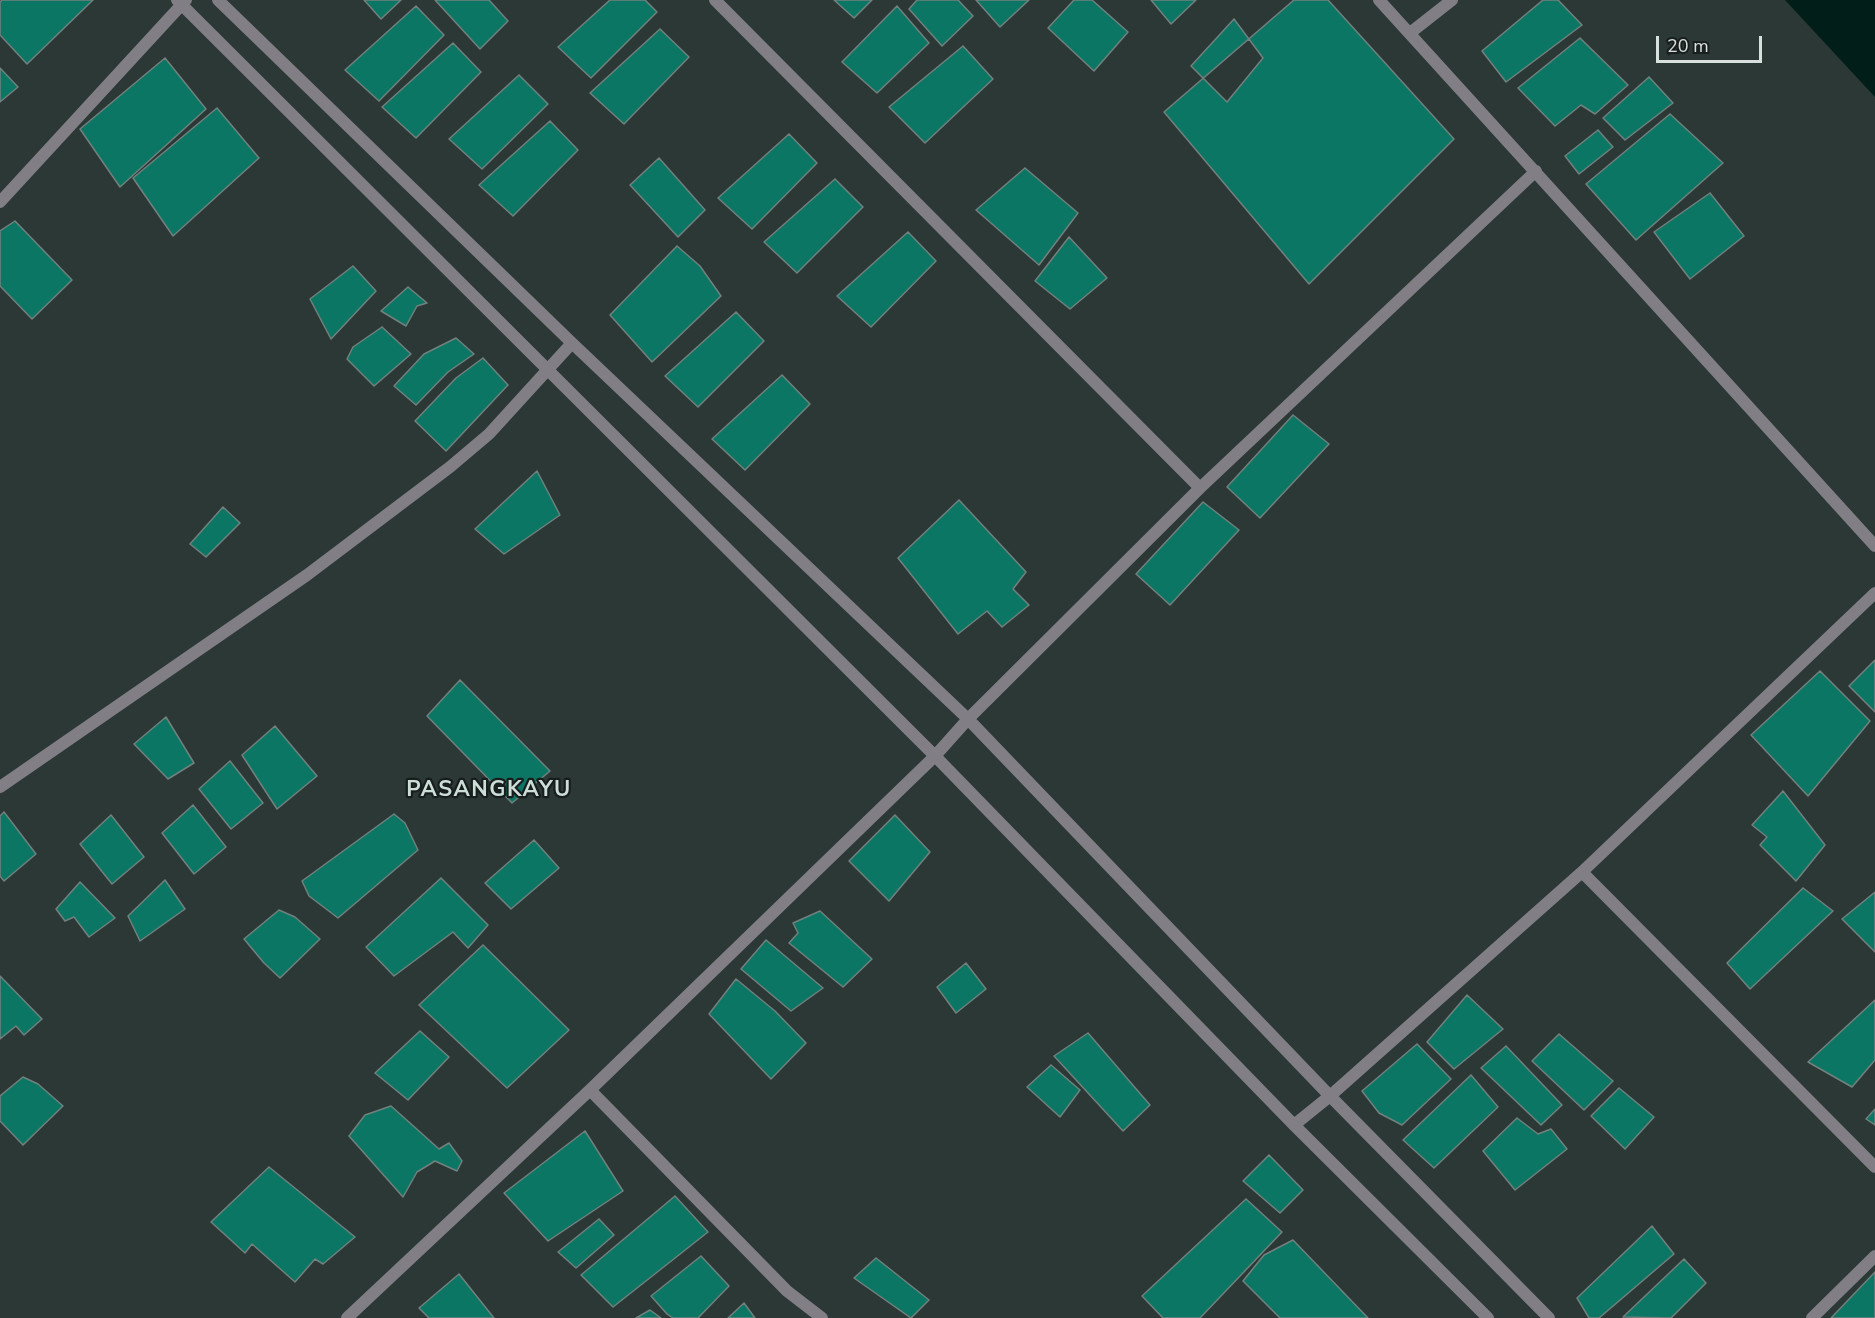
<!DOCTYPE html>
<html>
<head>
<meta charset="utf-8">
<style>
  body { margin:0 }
  #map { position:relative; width:1875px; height:1318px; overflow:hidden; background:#2b3835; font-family:"Nunito Sans",sans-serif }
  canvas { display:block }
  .scale { position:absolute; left:1656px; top:36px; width:106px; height:27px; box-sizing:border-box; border:3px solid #d7e0dd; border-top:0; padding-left:8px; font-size:18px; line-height:21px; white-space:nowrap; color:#d7e0dd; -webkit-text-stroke:4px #181e1d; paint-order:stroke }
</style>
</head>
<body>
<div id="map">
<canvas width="1875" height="1318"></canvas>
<div class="scale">20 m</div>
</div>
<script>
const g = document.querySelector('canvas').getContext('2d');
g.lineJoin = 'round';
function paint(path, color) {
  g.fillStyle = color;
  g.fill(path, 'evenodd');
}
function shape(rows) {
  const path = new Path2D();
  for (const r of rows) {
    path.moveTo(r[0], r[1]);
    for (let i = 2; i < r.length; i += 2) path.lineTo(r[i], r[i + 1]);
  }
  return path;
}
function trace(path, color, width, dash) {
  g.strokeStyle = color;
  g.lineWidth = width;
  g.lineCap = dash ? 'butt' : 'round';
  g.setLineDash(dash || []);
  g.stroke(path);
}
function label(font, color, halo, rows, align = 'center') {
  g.font = font + ' "Nunito Sans",sans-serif';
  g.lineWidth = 4.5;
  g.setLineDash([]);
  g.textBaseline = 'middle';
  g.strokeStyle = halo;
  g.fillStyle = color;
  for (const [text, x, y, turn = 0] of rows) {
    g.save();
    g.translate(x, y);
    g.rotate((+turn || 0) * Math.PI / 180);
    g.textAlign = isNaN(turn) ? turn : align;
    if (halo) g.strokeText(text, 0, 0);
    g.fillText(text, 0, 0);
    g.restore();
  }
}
paint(shape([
  [1785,0,1875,0,1875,97]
]), '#021e19');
const building = shape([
  [2,0,93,0,27,64,0,35,0,2,2,0],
  [364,0,401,0,381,19,364,0],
  [435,0,489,0,508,21,480,49,435,0],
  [610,0,645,0,657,12,591,78,558,47,610,0],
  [834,0,872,0,854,18,834,0],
  [917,0,958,0,973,16,942,46,909,9,917,0],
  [976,0,1029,0,1000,27,976,0],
  [1074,0,1092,0,1128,32,1094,71,1048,28,1074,0],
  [1151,0,1196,0,1171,24,1151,0],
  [1294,0,1328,0,1454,139,1309,284,1164,112,1294,0],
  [1543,0,1558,0,1582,25,1506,82,1482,51,1543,0],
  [416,6,444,35,379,101,345,70,416,6],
  [897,6,929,43,877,93,842,62,897,6],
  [1234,19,1263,58,1227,102,1191,66,1234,19],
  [660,29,689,57,624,124,590,93,660,29],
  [1580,38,1628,85,1595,114,1581,105,1555,126,1518,88,1580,38],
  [453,43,481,72,416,138,382,107,453,43],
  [963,46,993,79,925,143,889,107,963,46],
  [165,58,206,109,120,187,80,129,165,58],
  [0,68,18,87,0,102,0,68],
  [519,75,548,104,482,169,449,139,519,75],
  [1649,77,1673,103,1625,140,1603,118,1649,77],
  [217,108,259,158,173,236,133,178,217,108],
  [1670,114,1723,163,1636,240,1586,184,1670,114],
  [550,121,578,150,513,216,479,185,550,121],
  [1598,130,1613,147,1579,174,1565,156,1598,130],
  [789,134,817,163,752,229,718,198,789,134],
  [659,158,705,210,678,237,630,185,659,158],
  [1025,168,1078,213,1039,265,976,210,1025,168],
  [835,179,863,207,797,273,764,242,835,179],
  [1710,193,1744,236,1690,279,1654,232,1710,193],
  [15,221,72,280,32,319,0,286,0,231,15,221],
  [908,232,936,261,871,327,837,296,908,232],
  [1069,237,1107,278,1070,309,1035,281,1069,237],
  [677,246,700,266,721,296,652,362,610,315,677,246],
  [353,266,376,291,331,339,310,299,353,266],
  [408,287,427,303,417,306,406,326,381,311,408,287],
  [736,312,764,341,698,407,665,376,736,312],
  [382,327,411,354,374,386,347,359,353,347,382,327],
  [456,338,474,354,448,372,416,405,394,386,424,354,456,338],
  [483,358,508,385,446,451,415,421,456,378,483,358],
  [782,375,810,404,745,470,712,439,782,375],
  [1293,415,1329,444,1260,518,1227,487,1293,415],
  [537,471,560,515,504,554,475,529,537,471],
  [959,500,1026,572,1013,589,1029,605,1002,627,987,611,958,634,898,558,959,500],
  [1203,502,1239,530,1170,605,1136,574,1203,502],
  [223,507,240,523,206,557,190,544,223,507],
  [1875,660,1875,712,1849,686,1875,660],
  [1820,671,1870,721,1808,796,1751,735,1820,671],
  [460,680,550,771,512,803,427,716,460,680],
  [166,717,194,763,168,779,134,744,166,717],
  [275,726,317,776,277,809,242,755,275,726],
  [230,761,263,803,231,829,199,789,230,761],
  [1783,791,1825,845,1796,881,1760,845,1767,837,1752,825,1783,791],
  [193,805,226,847,194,874,162,833,193,805],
  [4,812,36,854,4,881,0,876,0,816,4,812],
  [394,814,405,823,418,850,338,918,309,896,302,881,394,814],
  [111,815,144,857,112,884,80,844,111,815],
  [895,815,930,852,889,901,849,861,895,815],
  [534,840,559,868,511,909,485,883,534,840],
  [441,878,488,925,468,948,453,932,394,976,366,947,441,878],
  [165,880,185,909,140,941,128,916,165,880],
  [80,882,115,918,89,937,74,917,65,921,56,909,80,882],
  [1803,888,1833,911,1750,989,1727,963,1803,888],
  [1875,892,1875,952,1842,919,1875,892],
  [279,910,295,917,320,939,280,978,264,963,244,939,279,910],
  [820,911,872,959,843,987,789,943,798,933,793,923,820,911],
  [766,940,823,988,791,1011,741,969,766,940],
  [483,945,569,1030,507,1088,419,1005,483,945],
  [966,963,986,989,956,1013,937,987,966,963],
  [0,976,42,1019,24,1035,16,1026,0,1039,0,976],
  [736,979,775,1011,806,1043,771,1079,709,1014,736,979],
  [1467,995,1503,1029,1454,1069,1427,1042,1467,995],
  [1875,1000,1875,1060,1852,1087,1808,1062,1875,1000],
  [420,1031,449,1057,408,1100,375,1073,420,1031],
  [1088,1033,1150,1105,1123,1131,1054,1056,1088,1033],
  [1559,1034,1613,1081,1584,1110,1532,1061,1559,1034],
  [1417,1044,1451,1079,1402,1125,1379,1113,1362,1091,1417,1044],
  [1506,1046,1562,1105,1541,1125,1481,1068,1506,1046],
  [1051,1065,1080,1090,1060,1117,1027,1087,1051,1065],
  [1471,1075,1498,1107,1434,1168,1403,1140,1471,1075],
  [23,1077,38,1084,63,1106,23,1145,0,1121,0,1096,23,1077],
  [1619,1088,1654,1117,1625,1149,1591,1116,1619,1088],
  [391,1106,439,1149,449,1143,462,1161,457,1171,435,1161,417,1172,403,1197,349,1136,365,1115,391,1106],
  [1875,1109,1875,1125,1866,1119,1875,1109],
  [1517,1118,1538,1134,1551,1129,1567,1149,1515,1190,1483,1151,1517,1118],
  [585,1131,623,1191,548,1241,504,1193,585,1131],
  [1269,1155,1303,1190,1280,1213,1243,1181,1269,1155],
  [269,1167,355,1237,323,1264,315,1259,295,1282,252,1244,245,1253,211,1222,269,1167],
  [675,1196,708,1232,613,1307,581,1275,675,1196],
  [1246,1199,1282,1232,1200,1318,1163,1318,1142,1296,1246,1199],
  [599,1219,614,1235,576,1268,558,1252,599,1219],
  [1652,1226,1674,1254,1599,1318,1589,1318,1577,1298,1652,1226],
  [1293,1240,1368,1318,1280,1318,1243,1281,1264,1255,1293,1240],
  [701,1256,729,1286,698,1318,673,1318,667,1314,651,1296,701,1256],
  [876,1258,929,1300,911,1318,854,1278,876,1258],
  [1684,1259,1706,1283,1671,1318,1623,1317,1684,1259],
  [1875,1272,1875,1318,1831,1318,1875,1272],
  [459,1274,494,1318,429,1318,419,1308,459,1274],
  [744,1303,755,1318,728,1318,744,1303],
  [650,1310,661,1318,636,1318,650,1310]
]);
paint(building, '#0c7665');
trace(building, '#71817d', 1.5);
trace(shape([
  [177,0,935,756,1294,1125,1488,1318],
  [218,0,572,343,968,719,1330,1096,1549,1318],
  [715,0,1200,488],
  [1379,0,1875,546],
  [1410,33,1452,0],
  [0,202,186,0],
  [0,787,307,575,450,467,489,434,572,343],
  [1582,872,1875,1167],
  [590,1090,787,1291,822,1318],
  [1294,1125,1330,1096,1582,872,1875,593],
  [347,1318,590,1090,935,756,968,719,1200,488,1536,171],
  [1812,1318,1875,1256]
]), '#817f85', 12);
g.letterSpacing = '1.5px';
label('bold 22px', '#cdded9', '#181e1d', [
  ["PASANGKAYU",489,791]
]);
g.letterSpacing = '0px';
</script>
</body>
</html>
